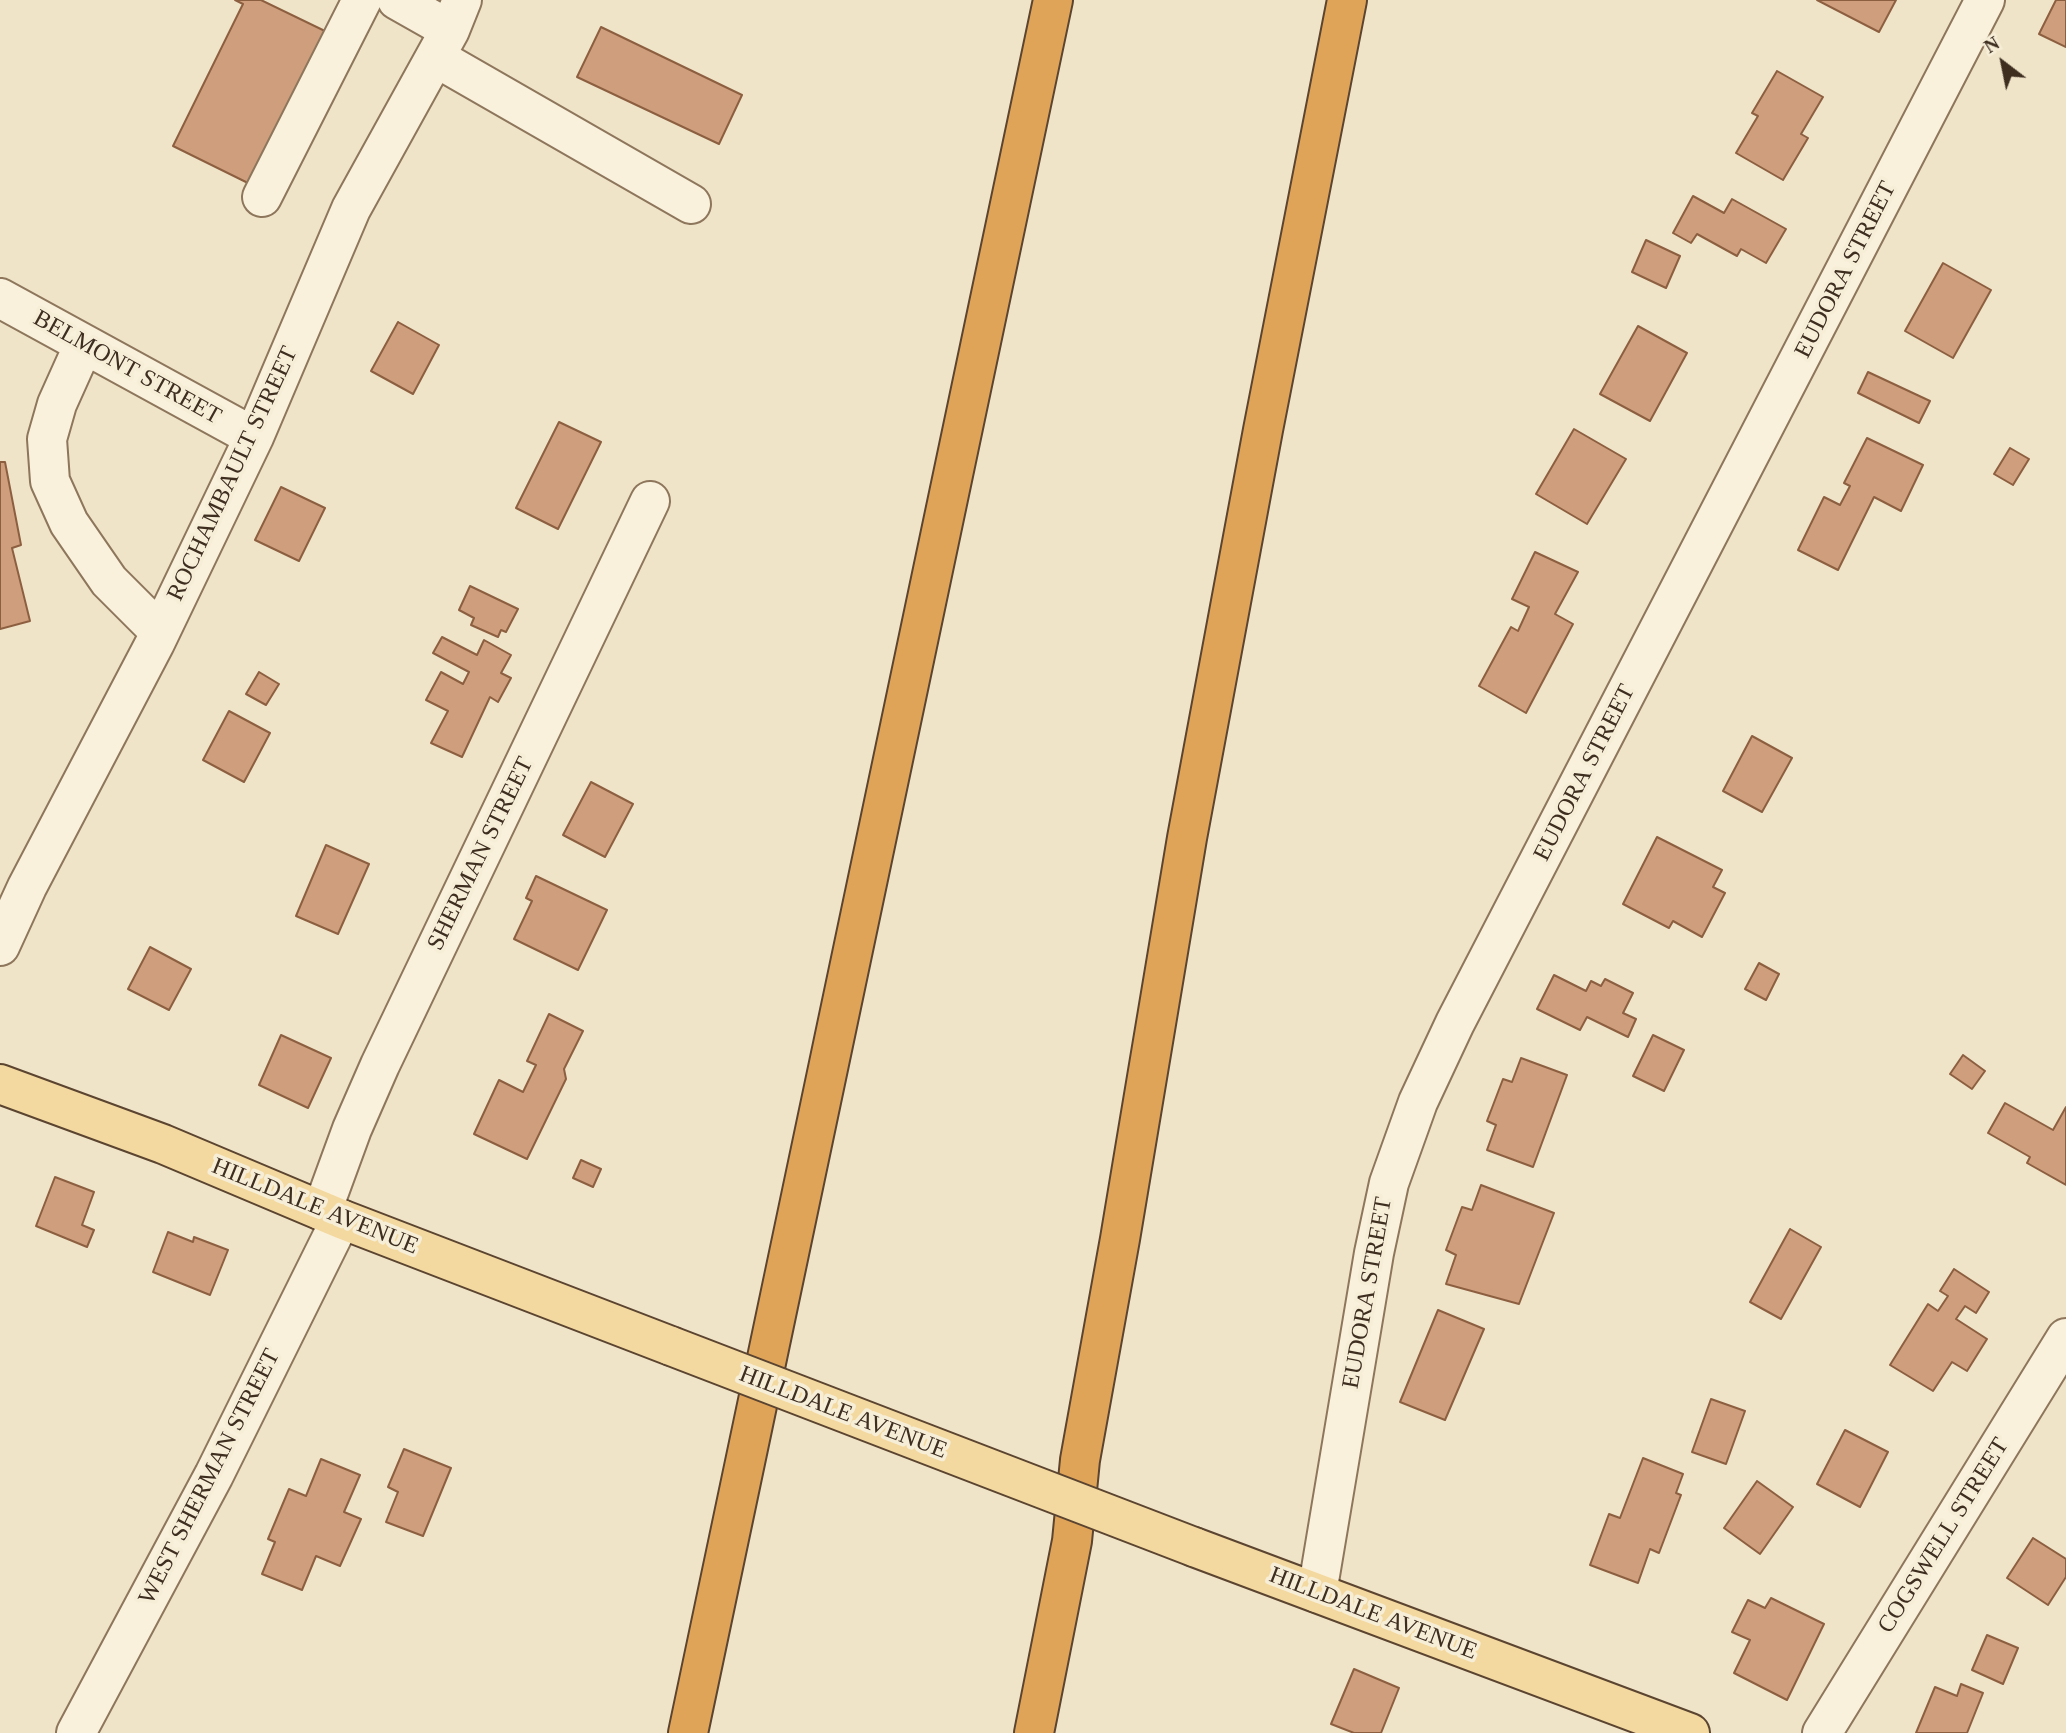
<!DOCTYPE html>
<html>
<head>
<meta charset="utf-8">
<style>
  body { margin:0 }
  #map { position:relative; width:2066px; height:1733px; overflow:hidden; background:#f0e4c8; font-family:"Times New Roman",serif }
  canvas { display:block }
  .north { position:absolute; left:1968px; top:28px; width:70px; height:70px; -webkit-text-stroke:5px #f7eed8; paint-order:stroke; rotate:328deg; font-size:19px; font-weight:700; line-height:28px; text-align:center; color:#3d2e20 }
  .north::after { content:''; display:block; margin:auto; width:24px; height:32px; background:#3d2e20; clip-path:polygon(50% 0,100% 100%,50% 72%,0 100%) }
</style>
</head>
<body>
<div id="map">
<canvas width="2066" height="1733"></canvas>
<div class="north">N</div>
</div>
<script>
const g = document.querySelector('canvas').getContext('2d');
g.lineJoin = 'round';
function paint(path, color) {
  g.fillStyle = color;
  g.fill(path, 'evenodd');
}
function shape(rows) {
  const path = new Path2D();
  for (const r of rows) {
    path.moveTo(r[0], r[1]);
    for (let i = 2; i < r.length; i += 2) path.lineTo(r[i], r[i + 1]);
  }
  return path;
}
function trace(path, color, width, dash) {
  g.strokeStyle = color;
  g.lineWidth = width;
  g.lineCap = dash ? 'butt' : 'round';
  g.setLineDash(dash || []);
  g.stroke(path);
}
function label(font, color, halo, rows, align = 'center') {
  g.font = font + ' "Times New Roman",serif';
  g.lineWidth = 7;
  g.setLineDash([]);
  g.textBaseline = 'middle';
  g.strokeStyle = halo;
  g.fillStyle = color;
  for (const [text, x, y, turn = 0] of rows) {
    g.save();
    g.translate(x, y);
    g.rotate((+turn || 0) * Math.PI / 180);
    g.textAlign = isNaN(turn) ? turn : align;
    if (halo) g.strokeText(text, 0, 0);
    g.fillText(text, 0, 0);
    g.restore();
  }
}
const building = shape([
  [235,0,261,0,329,33,254,186,173,146,243,4,235,0],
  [1817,0,1896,0,1879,32,1817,0],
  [2056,0,2066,0,2066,47,2039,34,2056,0],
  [601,27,742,95,719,144,577,77,601,27],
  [1777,71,1823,97,1801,134,1808,138,1783,180,1736,153,1758,116,1752,113,1777,71],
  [1693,196,1724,213,1732,199,1786,229,1766,263,1741,249,1737,256,1697,234,1691,243,1673,233,1693,196],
  [1646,240,1680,256,1666,288,1632,272,1646,240],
  [1943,263,1991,290,1953,358,1905,331,1943,263],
  [398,322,439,345,413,394,371,371,398,322],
  [1638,326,1687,353,1650,421,1600,394,1638,326],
  [1868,372,1930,401,1919,423,1858,393,1868,372],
  [559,422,601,442,558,529,516,508,559,422],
  [1574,429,1626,459,1587,524,1536,494,1574,429],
  [1867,438,1923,465,1901,511,1874,497,1838,570,1798,550,1824,497,1840,505,1850,486,1844,483,1867,438],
  [2010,448,2029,459,2013,485,1994,474,2010,448],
  [0,462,5,462,21,545,12,548,30,621,0,629,0,462],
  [281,487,325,508,299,561,255,540,281,487],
  [1535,552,1578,572,1555,614,1573,624,1526,713,1479,686,1511,627,1518,631,1529,607,1512,599,1535,552],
  [470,586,518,609,506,632,501,630,498,637,471,625,474,618,459,610,470,586],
  [442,637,477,655,484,640,511,655,501,673,511,678,498,702,490,697,462,757,431,743,448,711,426,700,441,672,463,684,469,672,433,653,442,637],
  [259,672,279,684,266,705,246,694,259,672],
  [229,711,270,733,244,782,203,760,229,711],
  [1752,736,1792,758,1762,812,1723,791,1752,736],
  [591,782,633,804,605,857,563,835,591,782],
  [1657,837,1722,870,1713,887,1725,893,1702,937,1673,921,1669,928,1623,904,1657,837],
  [326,845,369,864,338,934,296,916,326,845],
  [536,876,607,910,578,970,514,939,532,901,526,898,536,876],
  [150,947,191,969,169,1010,128,989,150,947],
  [1759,963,1779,974,1766,1000,1745,989,1759,963],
  [1554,975,1586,991,1591,981,1601,986,1605,979,1633,993,1623,1013,1636,1019,1628,1037,1587,1017,1580,1030,1537,1009,1554,975],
  [549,1014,583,1031,564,1069,566,1079,527,1159,474,1134,499,1080,523,1092,536,1065,527,1061,549,1014],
  [281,1035,331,1058,308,1108,259,1085,281,1035],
  [1653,1035,1684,1050,1664,1091,1633,1076,1653,1035],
  [1963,1055,1985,1071,1972,1089,1950,1074,1963,1055],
  [1521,1058,1567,1075,1533,1167,1487,1150,1496,1125,1487,1121,1503,1079,1512,1082,1521,1058],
  [2005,1103,2053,1130,2066,1107,2066,1185,2027,1163,2030,1157,1988,1133,2005,1103],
  [581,1160,601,1169,593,1187,573,1178,581,1160],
  [55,1177,94,1192,82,1225,94,1230,87,1247,36,1226,55,1177],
  [1481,1185,1554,1213,1519,1304,1446,1284,1456,1255,1446,1250,1462,1207,1472,1210,1481,1185],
  [1790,1229,1821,1247,1781,1319,1750,1302,1790,1229],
  [168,1232,193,1242,194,1237,228,1250,210,1295,153,1272,168,1232],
  [1954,1269,1989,1292,1976,1313,1965,1306,1956,1319,1987,1339,1967,1371,1952,1362,1933,1391,1890,1365,1928,1304,1938,1311,1948,1296,1940,1291,1954,1269],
  [1438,1310,1484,1329,1445,1420,1400,1402,1438,1310],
  [1711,1399,1745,1411,1726,1464,1692,1452,1711,1399],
  [1845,1430,1888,1452,1860,1507,1817,1484,1845,1430],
  [404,1449,451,1468,423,1536,386,1522,398,1492,388,1487,404,1449],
  [1643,1458,1683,1474,1676,1493,1681,1495,1659,1553,1650,1549,1638,1583,1590,1565,1609,1514,1620,1518,1643,1458],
  [321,1459,360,1475,344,1512,361,1519,340,1566,316,1556,302,1590,262,1574,275,1542,268,1539,289,1489,306,1496,321,1459],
  [1757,1481,1793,1507,1760,1554,1724,1528,1757,1481],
  [2033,1538,2066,1559,2066,1577,2048,1605,2007,1578,2033,1538],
  [1771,1598,1824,1624,1787,1700,1734,1673,1750,1640,1732,1632,1748,1600,1765,1608,1771,1598],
  [1987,1635,2018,1648,2003,1684,1972,1670,1987,1635],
  [1354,1669,1399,1688,1381,1733,1354,1733,1331,1724,1354,1669],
  [1961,1684,1983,1693,1967,1733,1916,1733,1935,1687,1957,1696,1961,1684]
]);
paint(building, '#cf9f7d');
trace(building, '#8d5f41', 2);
const minor = shape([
  [397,0,450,30],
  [435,57,691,204],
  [262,197,362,0],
  [0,298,254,437],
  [84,344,57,404,47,439,50,481,69,523,109,581,160,632],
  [0,946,27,887,155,643,254,437,351,209,450,30,462,0],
  [322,1211,352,1129,380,1065,650,501],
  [1317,1593,1374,1253,1389,1183,1418,1102,1455,1023,1985,0],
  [76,1733,214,1475,341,1219],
  [1822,1733,2066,1338]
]);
const major = shape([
  [0,1084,163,1144,341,1219,671,1346],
  [1194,1547,1690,1733]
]);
const highway = shape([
  [688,1733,1053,0],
  [1034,1733,1072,1541,1080,1460,1120,1239,1187,838,1263,430,1347,0]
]);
trace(minor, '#8d765c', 42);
trace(major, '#5b4430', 42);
trace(highway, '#5b4430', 42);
trace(minor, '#faf1dc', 38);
trace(major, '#f3d9a0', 38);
trace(highway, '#e0a458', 38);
const majorBridge = shape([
  [671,1346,1194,1547]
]);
trace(majorBridge, '#5b4430', 42, []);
trace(majorBridge, '#f3d9a0', 38);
label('24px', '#3d2e20', '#f7eed8', [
  ["EUDORA STREET",1846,270,-63],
  ["BELMONT STREET",127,368,29],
  ["ROCHAMBAULT STREET",233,474,-65],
  ["EUDORA STREET",1585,773,-63],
  ["SHERMAN STREET",481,854,-64],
  ["HILLDALE AVENUE",315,1207,22],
  ["EUDORA STREET",1368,1293,-80],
  ["HILLDALE AVENUE",843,1413,21],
  ["WEST SHERMAN STREET",210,1477,-63],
  ["COGSWELL STREET",1944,1536,-58],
  ["HILLDALE AVENUE",1373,1614,21]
]);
</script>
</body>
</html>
